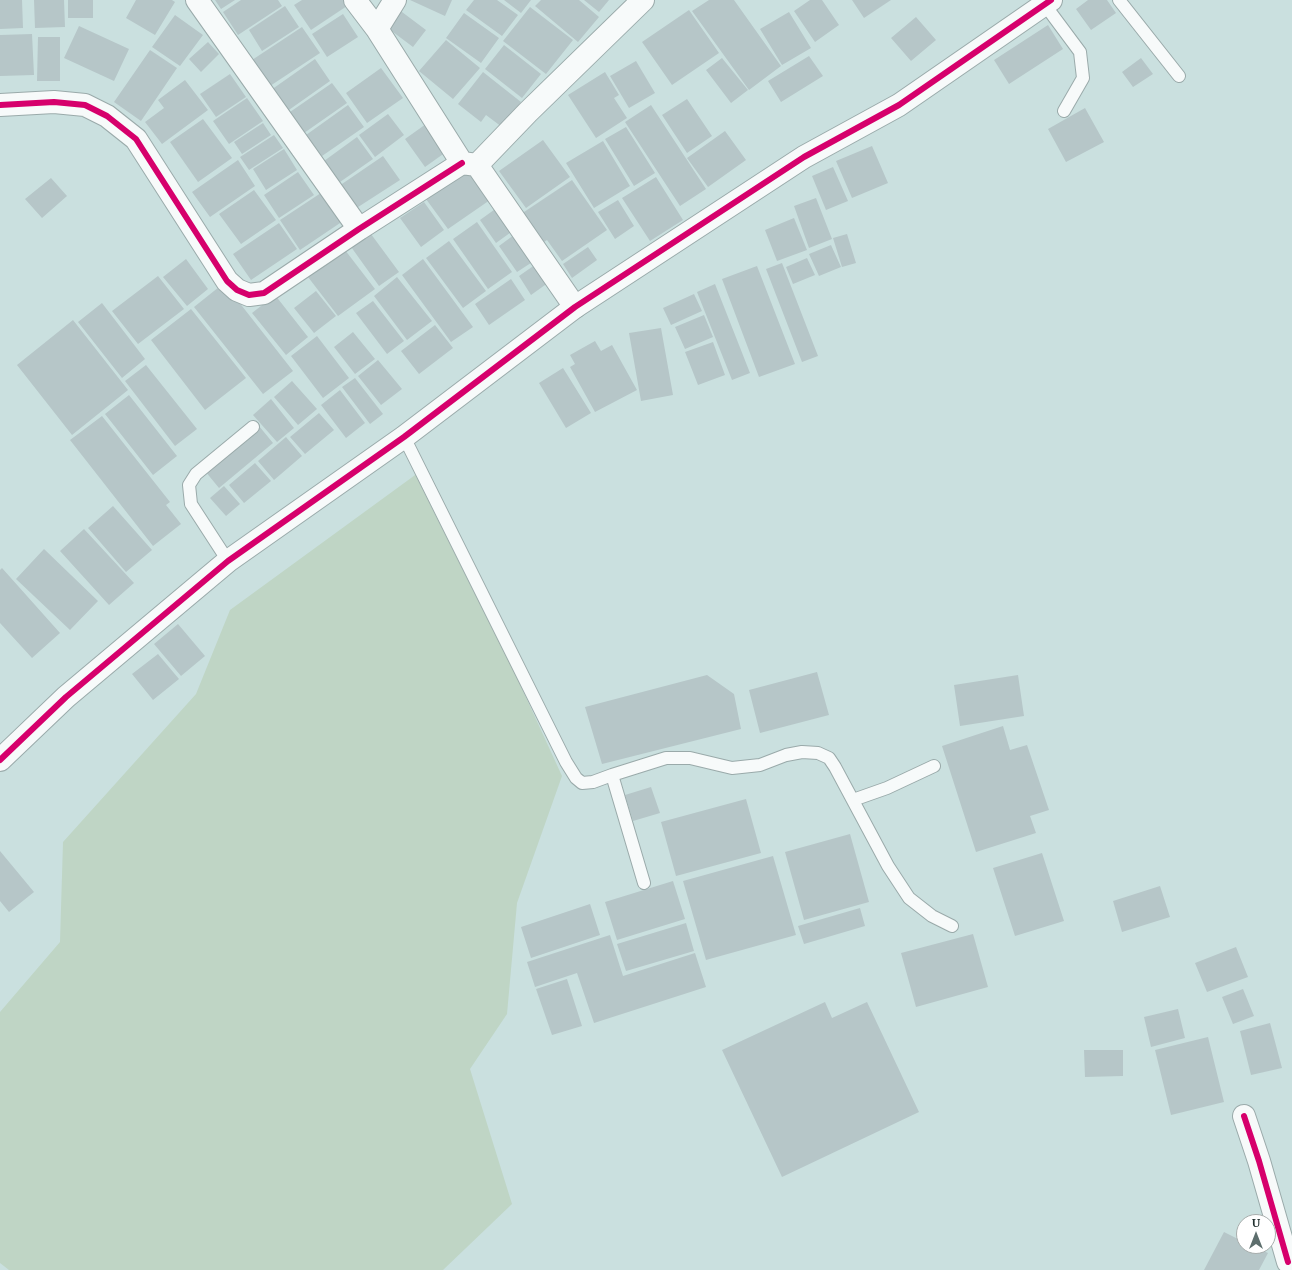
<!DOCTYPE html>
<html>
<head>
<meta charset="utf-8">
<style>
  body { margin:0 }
  #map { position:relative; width:1292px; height:1270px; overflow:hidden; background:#cae0df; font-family:Merriweather,serif }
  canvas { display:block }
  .north { position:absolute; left:1236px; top:1214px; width:40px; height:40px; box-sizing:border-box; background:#fff; border:1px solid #a7adac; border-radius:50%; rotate:0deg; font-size:11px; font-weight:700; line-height:16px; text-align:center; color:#223130 }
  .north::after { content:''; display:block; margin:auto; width:14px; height:18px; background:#5d6e6d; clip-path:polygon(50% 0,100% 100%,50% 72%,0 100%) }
</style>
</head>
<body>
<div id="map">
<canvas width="1292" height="1270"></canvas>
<div class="north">U</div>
</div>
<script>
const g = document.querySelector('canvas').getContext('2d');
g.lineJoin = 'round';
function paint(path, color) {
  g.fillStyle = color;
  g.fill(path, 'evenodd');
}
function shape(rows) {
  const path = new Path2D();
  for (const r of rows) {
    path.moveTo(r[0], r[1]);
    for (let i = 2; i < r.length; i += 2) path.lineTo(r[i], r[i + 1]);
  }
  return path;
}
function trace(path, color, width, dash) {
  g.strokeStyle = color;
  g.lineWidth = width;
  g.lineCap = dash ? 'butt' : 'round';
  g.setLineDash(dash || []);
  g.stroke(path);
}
paint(shape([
  [422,470,562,776,517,903,507,1014,470,1069,512,1204,443,1270,9,1270,0,1263,0,1012,60,942,63,842,196,694,230,610]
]), '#bfd5c5');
paint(shape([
  [0,0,22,0,23,28,0,29],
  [34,0,64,0,65,27,35,28],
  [68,0,93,0,93,18,68,18],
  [136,0,172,0,175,2,155,35,126,18],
  [215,0,235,0,221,9],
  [241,0,278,0,282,6,238,35,223,12],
  [302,0,347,0,350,4,311,30,294,5],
  [410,0,452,0,445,16],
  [474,0,497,0,518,15,502,36,466,10],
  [504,0,531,0,521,13],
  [541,0,579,0,599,17,578,42,535,6],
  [584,0,609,0,599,12],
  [709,0,734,0,781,66,749,90,692,11],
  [810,0,822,0,839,25,815,42,794,11],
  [852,0,891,0,864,18],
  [1088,0,1107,0,1116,13,1091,30,1076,9],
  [285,6,299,27,262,51,249,30],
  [530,7,573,40,546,74,503,41],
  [398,9,426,30,413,47,385,26],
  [689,10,719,53,672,85,642,42],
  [789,12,811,48,782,65,760,29],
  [464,13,499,38,481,63,446,38],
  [343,14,358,37,327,57,312,34],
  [175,15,203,35,180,66,152,47],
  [916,17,936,40,911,61,891,38],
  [1048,25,1063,49,1009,84,994,60],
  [79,26,129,49,114,81,64,58],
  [302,27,320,53,270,86,252,60],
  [32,34,34,75,0,76,0,35],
  [38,37,60,37,60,81,37,81],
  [446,40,480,68,453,99,419,71],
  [208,42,219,54,201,72,189,59],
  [504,45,541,74,522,98,485,69],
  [150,50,177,68,141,121,114,102],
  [809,56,823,76,781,102,768,81],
  [722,58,748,90,731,103,706,70],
  [1141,58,1153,74,1133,87,1122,72],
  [315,59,330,81,286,112,271,90],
  [636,61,655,93,629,108,610,76],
  [381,68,403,98,367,123,346,93],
  [483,72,521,102,502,127,486,115,481,122,458,104],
  [605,72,619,95,614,98,627,118,596,138,568,95],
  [230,74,246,97,216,117,200,94],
  [185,80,208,110,162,144,145,122,164,108,158,100],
  [332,83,347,103,304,133,290,112],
  [247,98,263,121,229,144,213,121],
  [687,99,712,136,687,153,662,115],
  [348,105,364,127,322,156,306,135],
  [651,105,706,189,680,206,625,122],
  [1085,108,1104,142,1066,162,1048,129],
  [388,114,404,135,375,157,359,135],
  [203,119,232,158,198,182,170,142],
  [263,123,271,135,242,154,234,142],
  [426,124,446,152,425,167,405,139],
  [626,127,655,173,634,186,605,139],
  [725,131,746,160,708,187,687,158],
  [274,135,283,148,249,170,240,157],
  [357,137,373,159,340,182,324,161],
  [543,140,570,177,526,208,499,171],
  [603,141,630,186,594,208,566,163],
  [872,146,888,183,852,198,836,161],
  [284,149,297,170,266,190,253,169],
  [383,156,400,180,355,209,339,186],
  [238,160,255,186,210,217,192,192],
  [833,167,848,201,826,210,812,176],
  [469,170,490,200,448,229,426,199],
  [298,172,314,195,279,218,264,195],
  [656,177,683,220,650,241,622,198],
  [51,178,67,196,42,218,25,199],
  [572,180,607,230,562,261,547,240,541,244,521,214],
  [327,189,346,219,300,250,280,220],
  [254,190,276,220,241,244,219,214],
  [816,198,832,239,809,248,794,206],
  [618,200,634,226,615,239,598,212],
  [424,202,444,230,421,247,400,218],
  [498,207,514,230,496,243,480,220],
  [794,218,807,250,777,261,765,230],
  [477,222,512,272,488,289,453,239],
  [279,223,297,249,251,280,233,254],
  [368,230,399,272,379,286,349,244],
  [518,232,537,259,517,272,499,246],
  [847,234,856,263,842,267,833,238],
  [449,241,486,291,463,308,426,258],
  [831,245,841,267,819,276,809,254],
  [588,247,597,260,572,278,563,264],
  [345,250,375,289,338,316,308,277],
  [807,258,815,275,793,284,786,267],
  [186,259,208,289,187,306,163,277],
  [423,259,473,327,451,342,402,275],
  [539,262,552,280,531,295,519,276],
  [782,263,818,356,802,362,766,269],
  [757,266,795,364,759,377,722,279],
  [158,276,184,309,138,344,112,311],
  [397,277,432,321,407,340,374,296],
  [511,279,525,300,489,325,475,304],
  [224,283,293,371,263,394,194,307],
  [715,284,750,373,732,380,697,292],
  [316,291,336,316,314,333,294,308],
  [694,294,702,311,671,325,663,308],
  [275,295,308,337,286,355,252,313],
  [373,301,404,341,387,354,356,313],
  [102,303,145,359,122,378,78,322],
  [191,309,246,378,205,410,151,340],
  [704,315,713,337,685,349,675,327],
  [73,320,128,390,72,435,17,365],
  [435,325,453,348,419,374,401,351],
  [661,328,673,395,641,401,629,333],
  [353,332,375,359,355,374,334,347],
  [317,336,349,378,323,398,291,356],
  [595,341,601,351,612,345,637,390,595,412,570,367,575,364,570,355],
  [713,342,725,375,698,385,685,352],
  [378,360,402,389,381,405,358,376],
  [146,365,197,429,175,446,125,381],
  [563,368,591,413,566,428,539,383],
  [355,378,383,414,370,424,342,387],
  [292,381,317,409,298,425,274,397],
  [340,390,365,423,346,438,321,405],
  [129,395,177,456,153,475,105,414],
  [271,399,294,428,277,442,253,415],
  [319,413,334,430,305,454,290,437],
  [102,416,170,502,166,505,181,524,153,546,70,440],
  [259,426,273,443,219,488,205,471],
  [286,437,302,456,274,480,258,461],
  [255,463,271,481,244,503,229,485],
  [224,486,240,504,226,516,210,498],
  [113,506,152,550,126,572,88,528],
  [84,529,134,583,109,605,60,551],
  [44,549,98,601,70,630,16,579],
  [2,568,60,633,32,658,0,623,0,570],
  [178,624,205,656,181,676,154,644],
  [158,654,179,679,153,700,132,674],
  [817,672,829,715,760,733,749,690],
  [707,675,734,694,741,729,602,764,585,707],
  [1018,675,1024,716,960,726,954,685],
  [1003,726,1010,750,1027,745,1049,810,1030,816,1036,833,976,852,942,746],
  [651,787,660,813,633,821,625,795],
  [746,799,761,853,676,876,661,822],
  [850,834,869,902,804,920,785,852],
  [0,851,34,892,9,912,0,901],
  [1042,853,1064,921,1015,936,993,868],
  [773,856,796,935,706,960,683,881],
  [673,881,685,919,617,940,605,902],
  [1160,886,1170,917,1122,932,1113,901],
  [590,904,600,935,531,958,521,927],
  [860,908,865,926,804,944,798,926],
  [686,923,694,951,626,971,617,944],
  [973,934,988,987,916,1007,901,953],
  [610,935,623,976,695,953,706,987,594,1023,577,973,535,987,527,962],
  [1236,947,1248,977,1207,992,1195,963],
  [567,979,582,1026,552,1035,536,989],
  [1243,989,1254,1016,1233,1024,1222,997],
  [825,1002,832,1018,867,1002,919,1112,782,1177,722,1050],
  [1178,1009,1185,1038,1151,1047,1144,1017],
  [1270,1023,1282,1068,1251,1075,1240,1031],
  [1208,1037,1224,1102,1171,1115,1155,1050],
  [1084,1050,1123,1050,1123,1076,1085,1077],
  [1224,1232,1244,1242,1244,1246,1252,1246,1268,1253,1259,1270,1204,1270]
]), '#b6c6c8');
const lane = shape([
  [1119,0,1179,76],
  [1045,5,1080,52,1083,78,1064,111],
  [404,437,566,762,576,778,582,783,593,782,612,775,666,758,690,758,732,768,760,765,786,755,802,752,818,753,829,758,835,767,888,866,909,898,932,916,952,926],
  [228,561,191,504,189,485,196,474,253,427],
  [612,775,644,883],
  [853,800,887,788,934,766]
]);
const street = shape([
  [197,0,359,229],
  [355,0,377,29,462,163,477,165,575,307],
  [377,29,395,0],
  [0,105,54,102,85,105,107,116,136,139,227,281,237,290,249,295,264,293,359,229,462,163],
  [477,165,528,112,643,0],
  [1244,1116,1259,1161,1288,1262]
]);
const secondary = shape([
  [0,760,66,697,228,561,404,437,575,307,804,157,899,105,1051,0]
]);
trace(lane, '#9aaaaa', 14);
trace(street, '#9aaaaa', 24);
trace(secondary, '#9aaaaa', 24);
trace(lane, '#f7fafa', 12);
trace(street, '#f7fafa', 22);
trace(secondary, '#f7fafa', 22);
trace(shape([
  [0,105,54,102,85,105,107,116,136,139,227,281,237,290,249,295,264,293,359,229,462,163],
  [0,760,66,697,228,561,404,437,575,307,804,157,899,105,1051,0],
  [1244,1116,1259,1161,1288,1262]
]), '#d6006c', 6);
</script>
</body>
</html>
